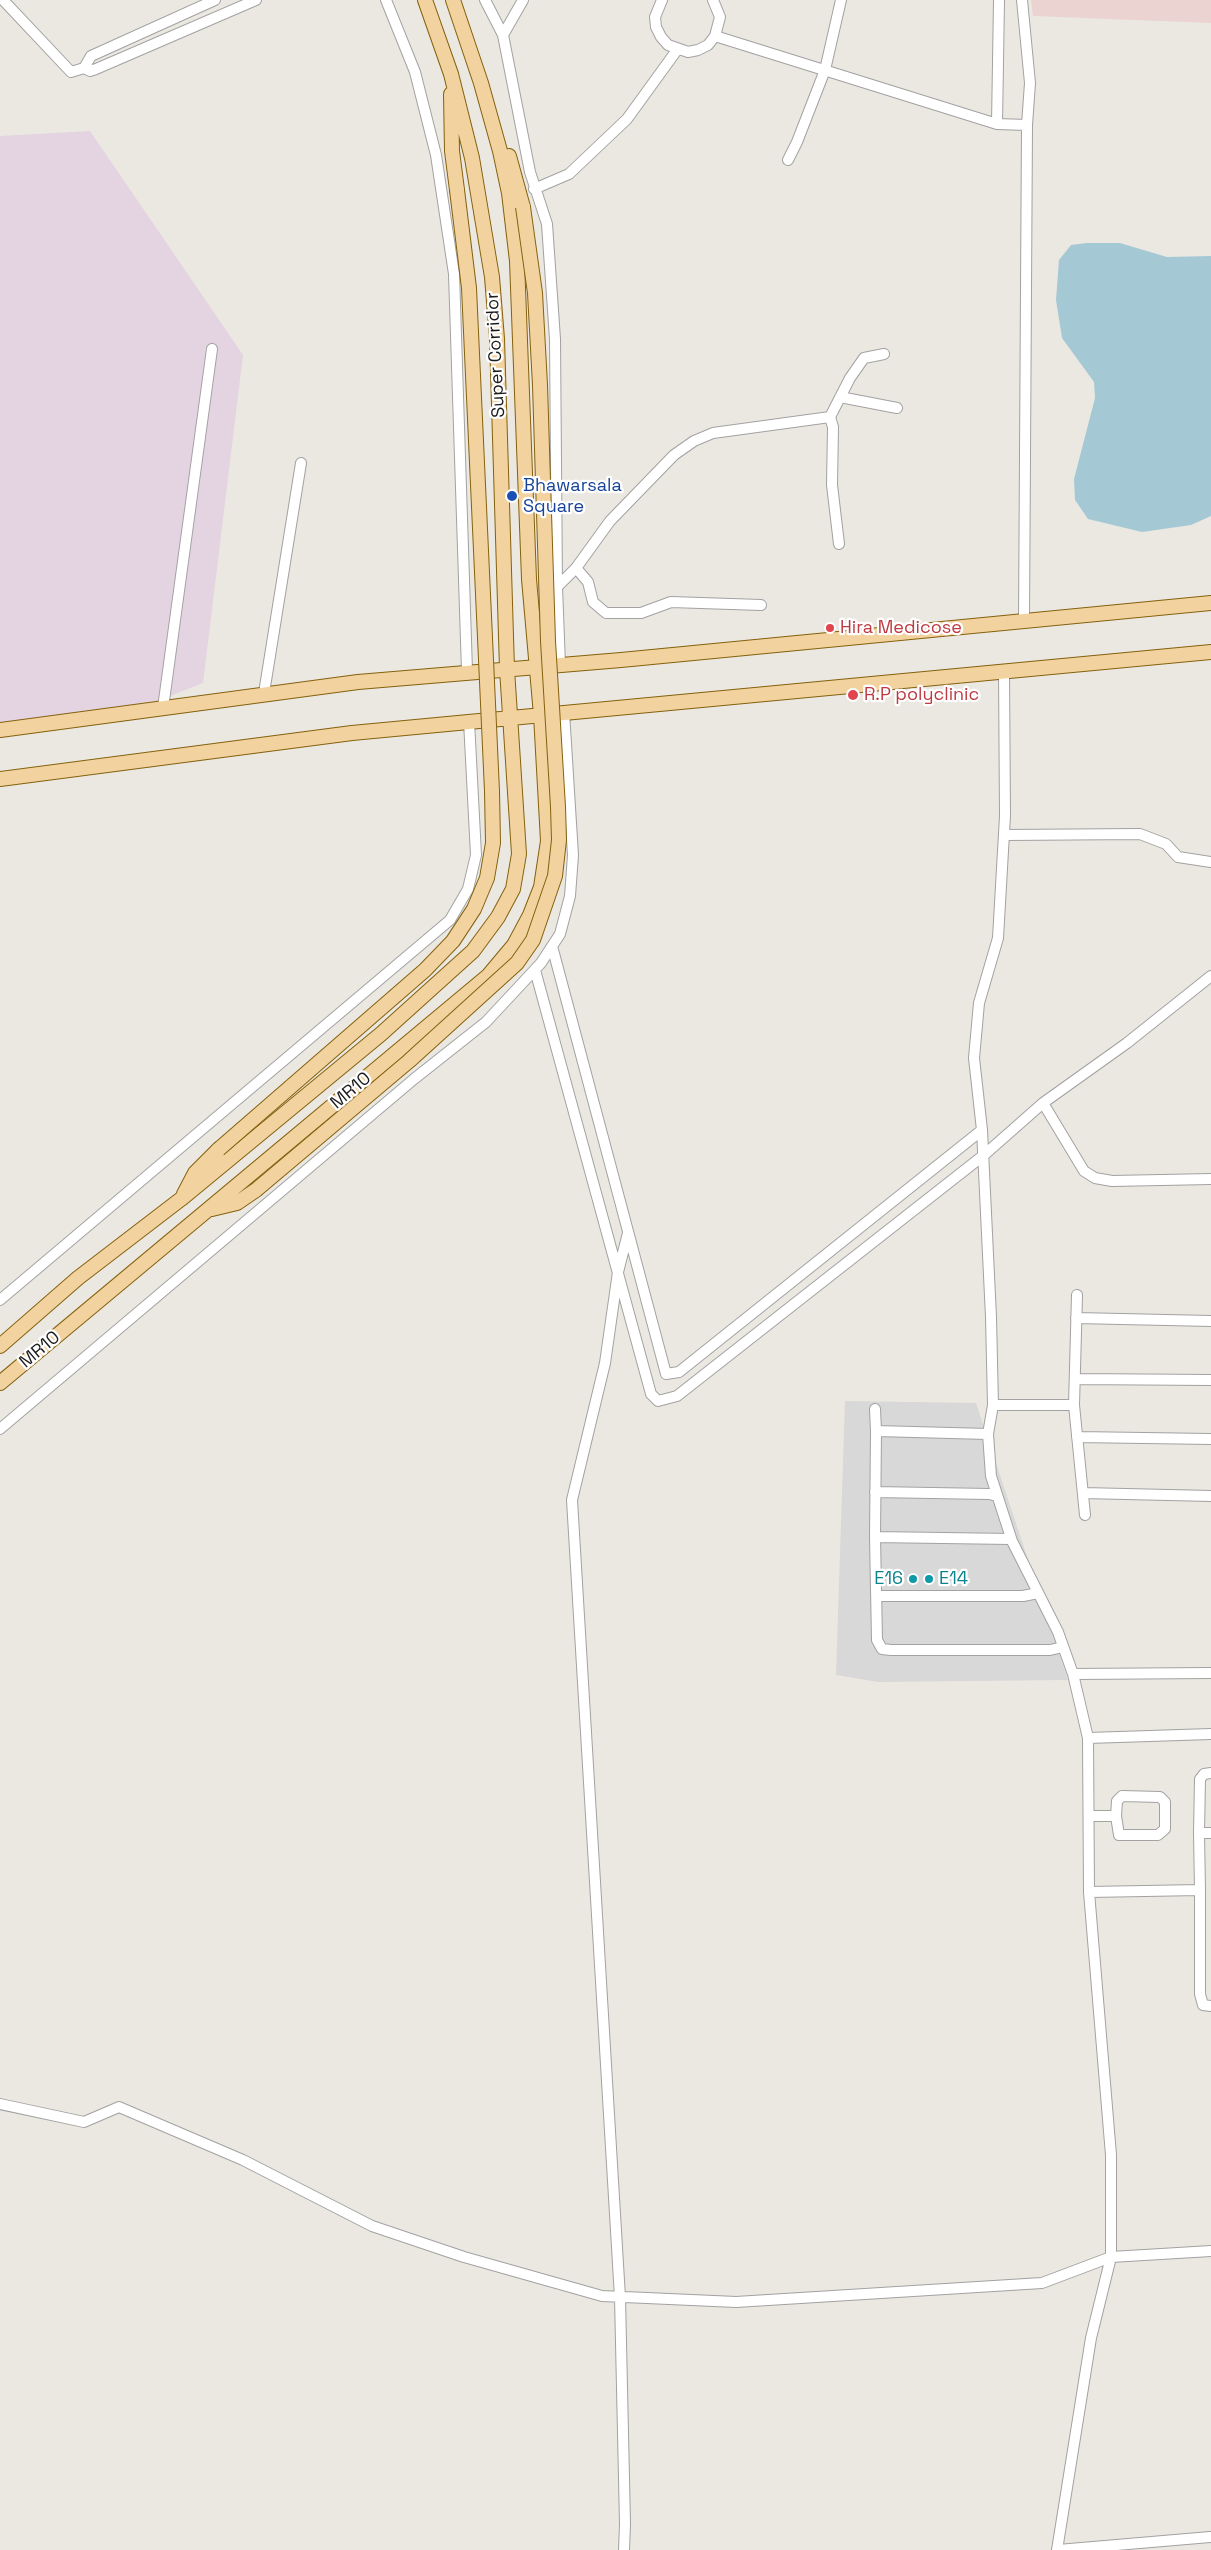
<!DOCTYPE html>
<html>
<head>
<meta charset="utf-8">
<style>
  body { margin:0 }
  canvas { display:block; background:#ebe8e1 }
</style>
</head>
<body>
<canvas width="1211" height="2550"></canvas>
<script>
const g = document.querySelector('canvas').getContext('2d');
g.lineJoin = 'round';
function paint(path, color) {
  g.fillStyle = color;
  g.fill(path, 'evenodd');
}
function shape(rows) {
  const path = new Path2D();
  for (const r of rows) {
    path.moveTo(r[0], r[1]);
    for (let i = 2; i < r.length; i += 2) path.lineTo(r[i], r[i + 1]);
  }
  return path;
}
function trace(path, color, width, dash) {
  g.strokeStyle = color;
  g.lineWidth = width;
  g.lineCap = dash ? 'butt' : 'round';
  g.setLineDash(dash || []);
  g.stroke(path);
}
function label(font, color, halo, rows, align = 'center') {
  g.font = font + ' "Space Grotesk",sans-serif';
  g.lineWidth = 4.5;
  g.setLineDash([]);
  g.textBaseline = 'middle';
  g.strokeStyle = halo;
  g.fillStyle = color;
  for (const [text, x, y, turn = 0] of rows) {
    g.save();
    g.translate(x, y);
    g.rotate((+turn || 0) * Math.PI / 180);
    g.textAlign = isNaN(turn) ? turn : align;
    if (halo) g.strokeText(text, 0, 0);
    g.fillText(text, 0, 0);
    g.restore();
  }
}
paint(shape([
  [845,1401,976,1403,1068,1680,878,1682,836,1675]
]), '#d9d8d8');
paint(shape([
  [1031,0,1211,0,1211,23,1033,16]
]), '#ebd3d1');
paint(shape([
  [90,131,243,355,203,683,140,708,0,725,0,136]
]), '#e4d3e0');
paint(shape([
  [1087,243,1120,243,1167,257,1211,256,1211,516,1191,525,1142,532,1088,519,1075,500,1074,479,1095,398,1094,382,1062,338,1056,300,1059,260,1071,245]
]), '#a5c8d5');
const minor = shape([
  [3,0,71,72,84,68,91,56,215,0],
  [386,0,415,72,436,155,454,274,467,671],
  [485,0,503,35,530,172,547,224,555,339,557,587,560,665],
  [662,0,655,17,656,27,661,37,668,45,688,52,698,50,708,45,715,36,720,17,713,0],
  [1022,0,1030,83,1027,125,1024,620],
  [503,35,523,0],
  [715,36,997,124,1027,125],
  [84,68,90,71,96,69,256,0],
  [997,124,999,0],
  [788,160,797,142,825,70,841,0],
  [534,189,569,174,627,119,677,50],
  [840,397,897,408],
  [830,417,833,427,832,485,839,544],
  [576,568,588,582,593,602,606,613,641,613,671,602,761,605],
  [557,587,576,568,610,521,674,455,694,441,713,433,830,417,850,378,864,358,884,354],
  [1004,672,1005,816,998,938,979,1003,974,1058,982,1130,991,1317,993,1405,988,1434,991,1476,1012,1541,1058,1632,1073,1674,1088,1738,1089,1892,1111,2155,1111,2257,1091,2338,1057,2550],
  [264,693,301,463],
  [163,708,212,349],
  [1005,835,1140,834,1166,844,1178,857,1211,862],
  [552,946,666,1374,679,1372,982,1130],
  [535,970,651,1394,658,1401,677,1396,984,1155,1043,1103,1127,1043,1211,976],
  [1043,1103,1084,1171,1095,1178,1112,1181,1211,1179],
  [1077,1295,1074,1405,1085,1515],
  [0,1300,450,920,468,889,476,855,469,721],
  [1076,1318,1211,1321],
  [1075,1379,1211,1380],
  [993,1405,1074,1405],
  [875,1409,876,1431],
  [0,1429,414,1079,486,1022,541,963,560,934,570,896,573,855,564,712],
  [1077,1437,1211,1439],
  [875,1492,989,1494,997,1496],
  [1083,1493,1211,1496],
  [875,1537,876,1431,988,1434],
  [1011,1539,875,1537,877,1640,882,1649,891,1650,1050,1650,1063,1647],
  [876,1596,1023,1596,1038,1593],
  [1073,1674,1211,1673],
  [1088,1738,1211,1734],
  [1090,1816,1116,1816,1117,1801,1122,1796,1160,1797,1165,1802,1165,1829,1158,1835,1119,1835,1116,1816],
  [1199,1833,1200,1779,1204,1774,1211,1773],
  [1200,1890,1200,1994,1203,2005,1211,2006],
  [1089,1892,1200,1890,1199,1833,1211,1833],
  [0,2104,84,2122,119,2107,243,2160,372,2226,464,2257,602,2296,736,2302,1042,2283,1111,2257,1211,2251],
  [624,2550,625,2524,620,2297,572,1500,605,1363,618,1272,628,1233],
  [1058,2550,1210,2537]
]);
const major = shape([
  [451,94,452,151,457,190],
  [509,156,523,207],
  [0,730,358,682,621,660,1211,603],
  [0,779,352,733,1211,652],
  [184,1194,195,1173,219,1149],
  [212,1209,237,1203,256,1190],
  [0,1346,78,1278,181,1199,381,1034,473,951,498,917,513,889,519,854,507,669,497,339,492,277,472,158,451,74,425,0],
  [0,1383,488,976,514,945,530,915,541,887,548,841,541,715,529,579,517,261,509,193,500,151,481,83,453,0]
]);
trace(minor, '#a2a2a2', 12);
trace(major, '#84610d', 16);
trace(minor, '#fff', 10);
trace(major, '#f2d29f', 14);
const majorBridge = shape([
  [219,1149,425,970,453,941,474,909,487,878,493,843,492,791,469,288,457,190],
  [256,1190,409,1061,517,963,533,940,555,876,559,840,558,807,548,641,540,385,535,293,523,207]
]);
trace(majorBridge, '#84610d', 16, []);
trace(majorBridge, '#f2d29f', 14);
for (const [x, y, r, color] of [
  [512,496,6,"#1a4fb4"],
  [830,628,5,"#e0444e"],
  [853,695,6,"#e0444e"],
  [913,1579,5,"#0f9aa8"],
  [929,1579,5,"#0f9aa8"]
]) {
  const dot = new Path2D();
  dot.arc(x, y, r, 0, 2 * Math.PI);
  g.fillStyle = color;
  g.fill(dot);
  trace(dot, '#fff', 2);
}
label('18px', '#1b1b1b', '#fff', [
  ["Super Corridor",496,355,-93],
  ["MR10",351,1091,-40],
  ["MR10",40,1350,-40]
]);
label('18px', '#164399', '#fff', [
  ["Bhawarsala",523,486],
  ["Square",523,507]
], 'left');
label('18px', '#be3a42', '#fff', [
  ["Hira Medicose",840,628],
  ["R.P polyclinic",864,695]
], 'left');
label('18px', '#0d838f', '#fff', [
  ["E16",903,1579],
  ["E14",939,1579,"left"]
], 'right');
</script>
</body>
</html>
